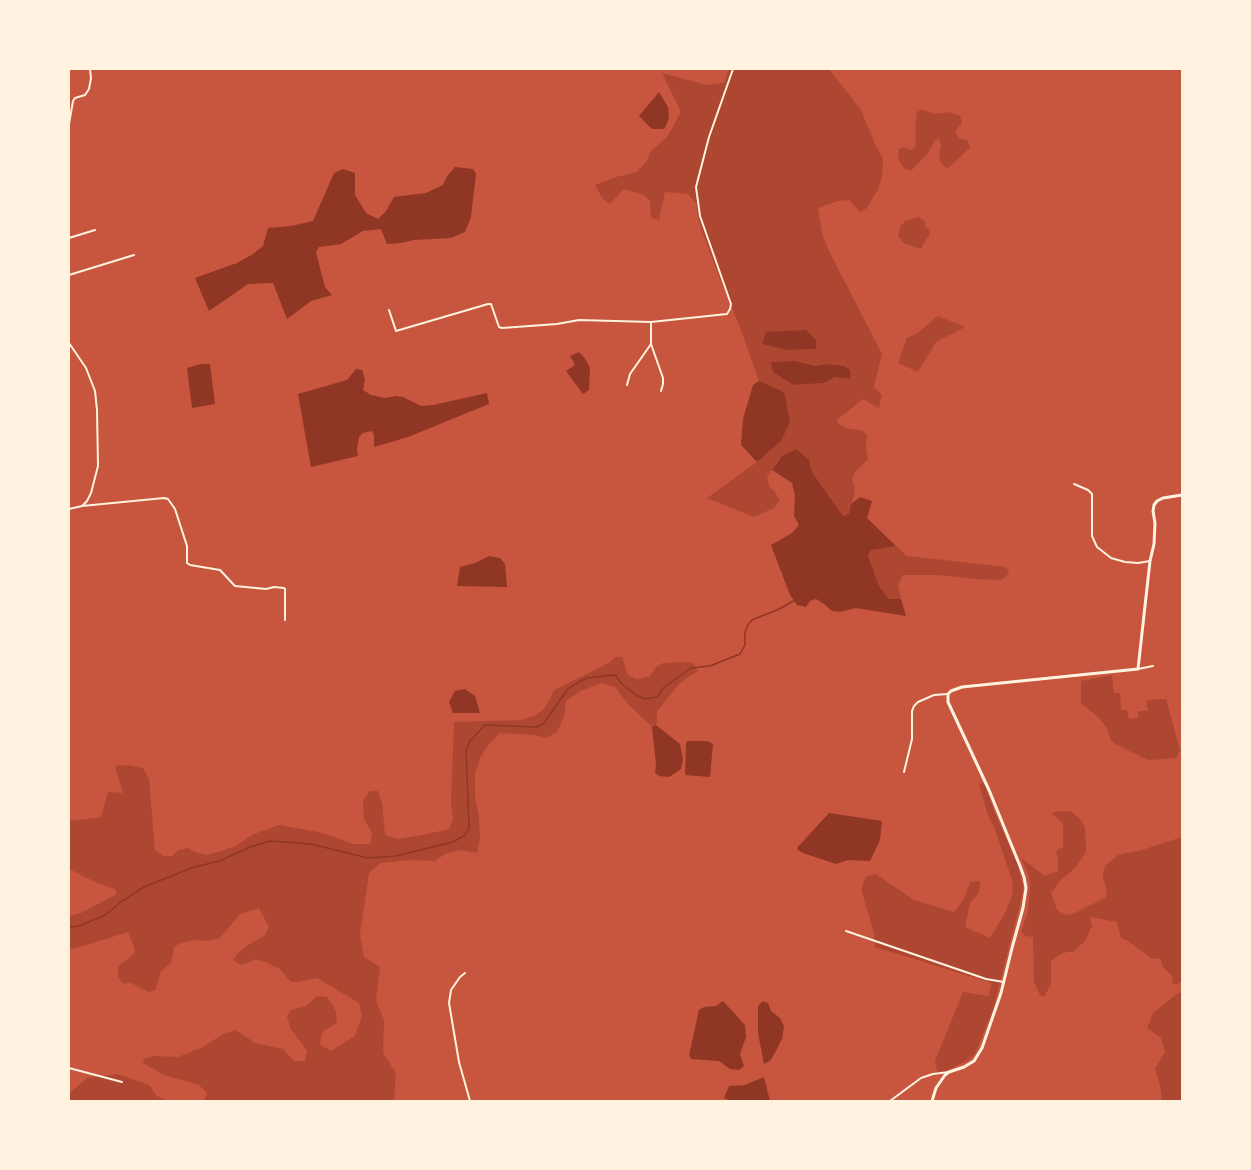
<!DOCTYPE html>
<html>
<head>
<meta charset="utf-8">
<style>
  body { margin:0 }
  #map { position:relative; width:1251px; height:1170px; overflow:hidden; background:#c8553d; font-family:"Varela Round",sans-serif }
  canvas { display:block }
  .frame { position:absolute; inset:0; border:70px solid #fff3e0; pointer-events:none }
</style>
</head>
<body>
<div id="map">
<canvas width="1251" height="1170"></canvas>
<div class="frame"></div>
</div>
<script>
const g = document.querySelector('canvas').getContext('2d');
g.lineJoin = 'round';
function paint(path, color) {
  g.fillStyle = color;
  g.fill(path, 'evenodd');
}
function shape(rows) {
  const path = new Path2D();
  for (const r of rows) {
    path.moveTo(r[0], r[1]);
    for (let i = 2; i < r.length; i += 2) path.lineTo(r[i], r[i + 1]);
  }
  return path;
}
function trace(path, color, width, dash) {
  g.strokeStyle = color;
  g.lineWidth = width;
  g.lineCap = dash ? 'butt' : 'round';
  g.setLineDash(dash || []);
  g.stroke(path);
}
paint(shape([
  [729,69,829,69,861,110,875,144,883,159,882,177,878,189,867,208,860,212,849,200,838,201,818,208,822,233,828,249,882,354,874,387,882,395,879,408,863,399,837,420,838,424,846,428,863,431,867,435,866,446,868,459,856,471,852,478,855,491,849,514,843,516,812,472,809,460,782,456,767,476,769,486,775,492,780,500,774,508,754,517,707,498,757,462,766,452,789,412,786,403,785,395,782,391,759,381,739,325,713,261,699,222,696,203,688,194,665,192,659,220,651,218,650,201,644,195,624,189,610,204,603,199,595,185,616,177,637,172,646,162,651,151,667,137,681,112,662,73,707,85,724,83],
  [766,332,816,349,787,350,763,344],
  [796,361,815,366,827,364,850,379,835,377,824,383,793,385,773,372],
  [922,109,934,114,950,112,960,116,962,123,955,131,959,138,968,141,970,148,947,169,940,161,939,154,941,146,939,139,935,140,929,152,912,170,905,169,898,159,899,149,904,147,910,150,915,148,916,139,915,126,917,112],
  [918,217,925,221,925,226,929,230,930,234,924,243,921,249,903,243,898,235,901,225,906,221],
  [938,316,965,327,936,342,918,372,898,363,907,338,918,333],
  [896,546,907,556,1006,567,1009,572,1007,576,1000,580,974,579,938,575,903,575,898,585,901,599,889,600,879,586,868,556,871,550],
  [615,657,622,657,628,675,637,679,650,676,656,667,663,663,692,662,698,671,680,683,657,711,657,722,656,725,652,727,627,703,615,687,602,683,580,691,566,701,564,717,557,732,546,738,534,735,500,733,489,744,480,758,475,774,475,795,479,817,480,838,477,853,460,850,445,854,435,861,411,860,380,863,369,873,360,933,364,957,380,967,376,1001,384,1020,383,1053,396,1073,394,1101,200,1101,204,1100,207,1093,199,1085,164,1075,143,1063,144,1059,153,1056,178,1057,203,1047,223,1034,236,1030,255,1043,283,1049,294,1061,305,1061,307,1051,291,1029,287,1017,291,1010,306,1006,317,996,327,997,336,1011,337,1023,322,1032,320,1044,331,1051,355,1036,362,1016,359,1003,317,978,298,982,291,982,280,969,265,962,255,959,250,962,241,965,233,960,237,954,248,945,264,936,269,927,259,908,240,914,220,938,208,941,194,940,180,943,174,947,171,963,161,971,155,990,149,992,129,982,123,984,118,977,118,966,133,955,135,949,128,932,77,948,69,949,69,916,81,913,117,894,115,889,97,883,69,869,69,821,101,817,108,792,123,793,115,766,128,765,143,768,149,779,155,850,163,856,172,856,179,850,188,848,197,853,208,855,234,847,254,834,279,825,323,833,353,844,370,844,372,833,364,819,363,801,370,791,378,791,382,803,385,835,397,839,423,835,449,829,453,819,451,803,454,722,522,720,536,715,545,708,554,690,609,663],
  [1112,675,1114,693,1120,693,1121,710,1127,710,1129,719,1138,718,1138,711,1148,711,1146,700,1166,699,1180,750,1177,758,1148,760,1117,745,1111,741,1107,728,1098,717,1081,703,1081,681],
  [984,783,994,811,1018,865,1023,887,1022,896,993,1009,975,1054,968,1060,938,1075,935,1061,963,992,988,996,992,983,875,947,874,933,861,889,866,877,876,874,914,900,954,912,964,899,970,882,980,881,979,893,970,903,965,927,990,938,1004,915,1013,893,1012,880,996,832,988,815,979,784],
  [1061,811,1070,811,1080,819,1085,827,1086,852,1075,868,1060,881,1051,893,1057,910,1066,915,1073,914,1105,898,1107,892,1103,877,1103,872,1106,865,1118,855,1142,850,1182,837,1182,980,1177,985,1173,984,1172,976,1163,967,1160,958,1152,959,1128,941,1121,938,1117,922,1091,917,1090,919,1092,926,1085,941,1074,951,1063,953,1051,961,1051,984,1044,997,1040,995,1034,982,1033,937,1026,936,1021,932,1028,911,1030,888,1029,876,1021,858,1045,876,1058,871,1058,857,1056,851,1063,847,1063,823,1051,813],
  [1182,992,1182,1101,1162,1101,1160,1085,1155,1069,1165,1052,1161,1038,1147,1028,1153,1013,1178,993],
  [117,1074,149,1085,157,1096,168,1101,69,1101,69,1094,87,1078]
]), '#ae4732');
paint(shape([
  [659,92,668,107,669,119,664,129,652,129,639,116],
  [455,167,473,169,476,174,471,217,465,232,451,238,414,240,401,243,387,244,381,229,363,231,341,244,319,247,316,252,325,287,332,295,311,301,287,319,273,283,248,284,209,311,195,278,237,263,253,254,263,246,268,228,291,226,313,221,334,173,343,169,355,173,355,195,366,213,378,219,386,211,394,197,426,193,443,185,447,176],
  [806,330,816,340,816,349,787,350,762,344,766,332],
  [579,352,584,357,590,368,589,390,583,394,566,371,575,365,570,356],
  [796,361,815,366,827,364,844,366,850,370,850,379,835,377,824,383,793,385,773,372,771,362],
  [201,364,210,364,215,404,192,408,187,368],
  [356,369,362,370,365,379,363,390,371,395,385,398,396,396,403,397,421,406,433,405,487,393,489,404,408,437,374,447,374,435,372,431,363,433,359,437,357,449,358,456,311,467,298,394,347,380],
  [759,381,782,391,785,395,790,422,781,441,757,462,741,445,743,419,753,385],
  [796,449,809,460,812,472,843,516,849,514,851,504,860,497,872,501,867,518,896,546,871,550,868,556,879,586,889,599,901,599,906,616,856,608,840,612,832,611,824,604,816,599,810,601,806,607,797,605,790,595,771,545,792,533,799,525,794,516,795,496,792,483,772,470,782,456],
  [489,556,500,558,505,564,507,587,457,586,460,567,475,563],
  [465,689,475,696,480,713,453,713,449,702,455,691],
  [656,725,680,744,683,760,681,769,669,777,659,776,655,773,656,764,652,727],
  [687,741,707,741,713,744,710,777,685,775,686,744],
  [829,813,882,821,880,840,870,861,848,860,836,864,803,853,798,850,797,848],
  [723,1001,745,1025,746,1037,740,1054,744,1066,739,1070,730,1069,719,1061,691,1059,689,1055,699,1010,704,1007,716,1006],
  [763,1001,768,1003,771,1011,780,1018,784,1026,782,1039,771,1060,764,1064,758,1033,758,1006],
  [764,1077,770,1101,731,1101,724,1098,729,1086,745,1085]
]), '#8f3625');
trace(shape([
  [69,927,79,926,105,915,121,902,144,887,191,868,219,861,253,846,270,841,311,844,368,858,396,856,453,842,465,835,469,828,466,750,470,741,485,725,537,727,544,723,568,689,577,683,587,678,615,675,622,684,636,695,645,699,658,697,663,688,691,668,710,666,740,654,745,645,745,632,748,625,752,620,779,609,795,600]
]), '#8f3625', 1.5);
trace(shape([
  [69,124,73,101,75,98,85,95,89,89,91,78,90,69],
  [69,238,95,230],
  [69,275,134,255],
  [389,310,396,331,488,304,491,304,499,327,502,328,557,324,579,320,651,322,727,314,730,309,731,304,700,216,696,187,709,137,733,69],
  [69,343,86,368,95,391,97,410,98,466,91,493,87,501,82,506],
  [651,344,663,378,663,384,661,391],
  [627,385,630,374,651,344,651,322],
  [1074,484,1088,490,1092,494,1092,536,1097,547,1111,558,1125,562,1138,563,1150,561],
  [69,509,82,506,164,498,168,499,175,509,187,546,187,563,190,565,220,570,235,586,266,589,274,587,284,588,285,589,285,620],
  [1138,669,1153,666],
  [904,772,912,739,912,711,914,706,918,702,934,695,948,694],
  [846,931,986,979,1004,982],
  [465,973,460,977,451,990,449,1003,459,1062,470,1101],
  [69,1068,122,1082],
  [890,1101,921,1078,933,1074,949,1072]
]), '#fff3e0', 2);
trace(shape([
  [932,1101,936,1088,945,1075,949,1072,964,1067,974,1061,982,1048,1001,993,1012,948,1023,908,1026,888,1024,877,1020,866,989,790,948,702,948,694,951,691,962,687,1138,669,1150,561,1154,544,1155,523,1153,511,1154,505,1157,501,1163,498,1182,495]
]), '#fff3e0', 3);
</script>
</body>
</html>
